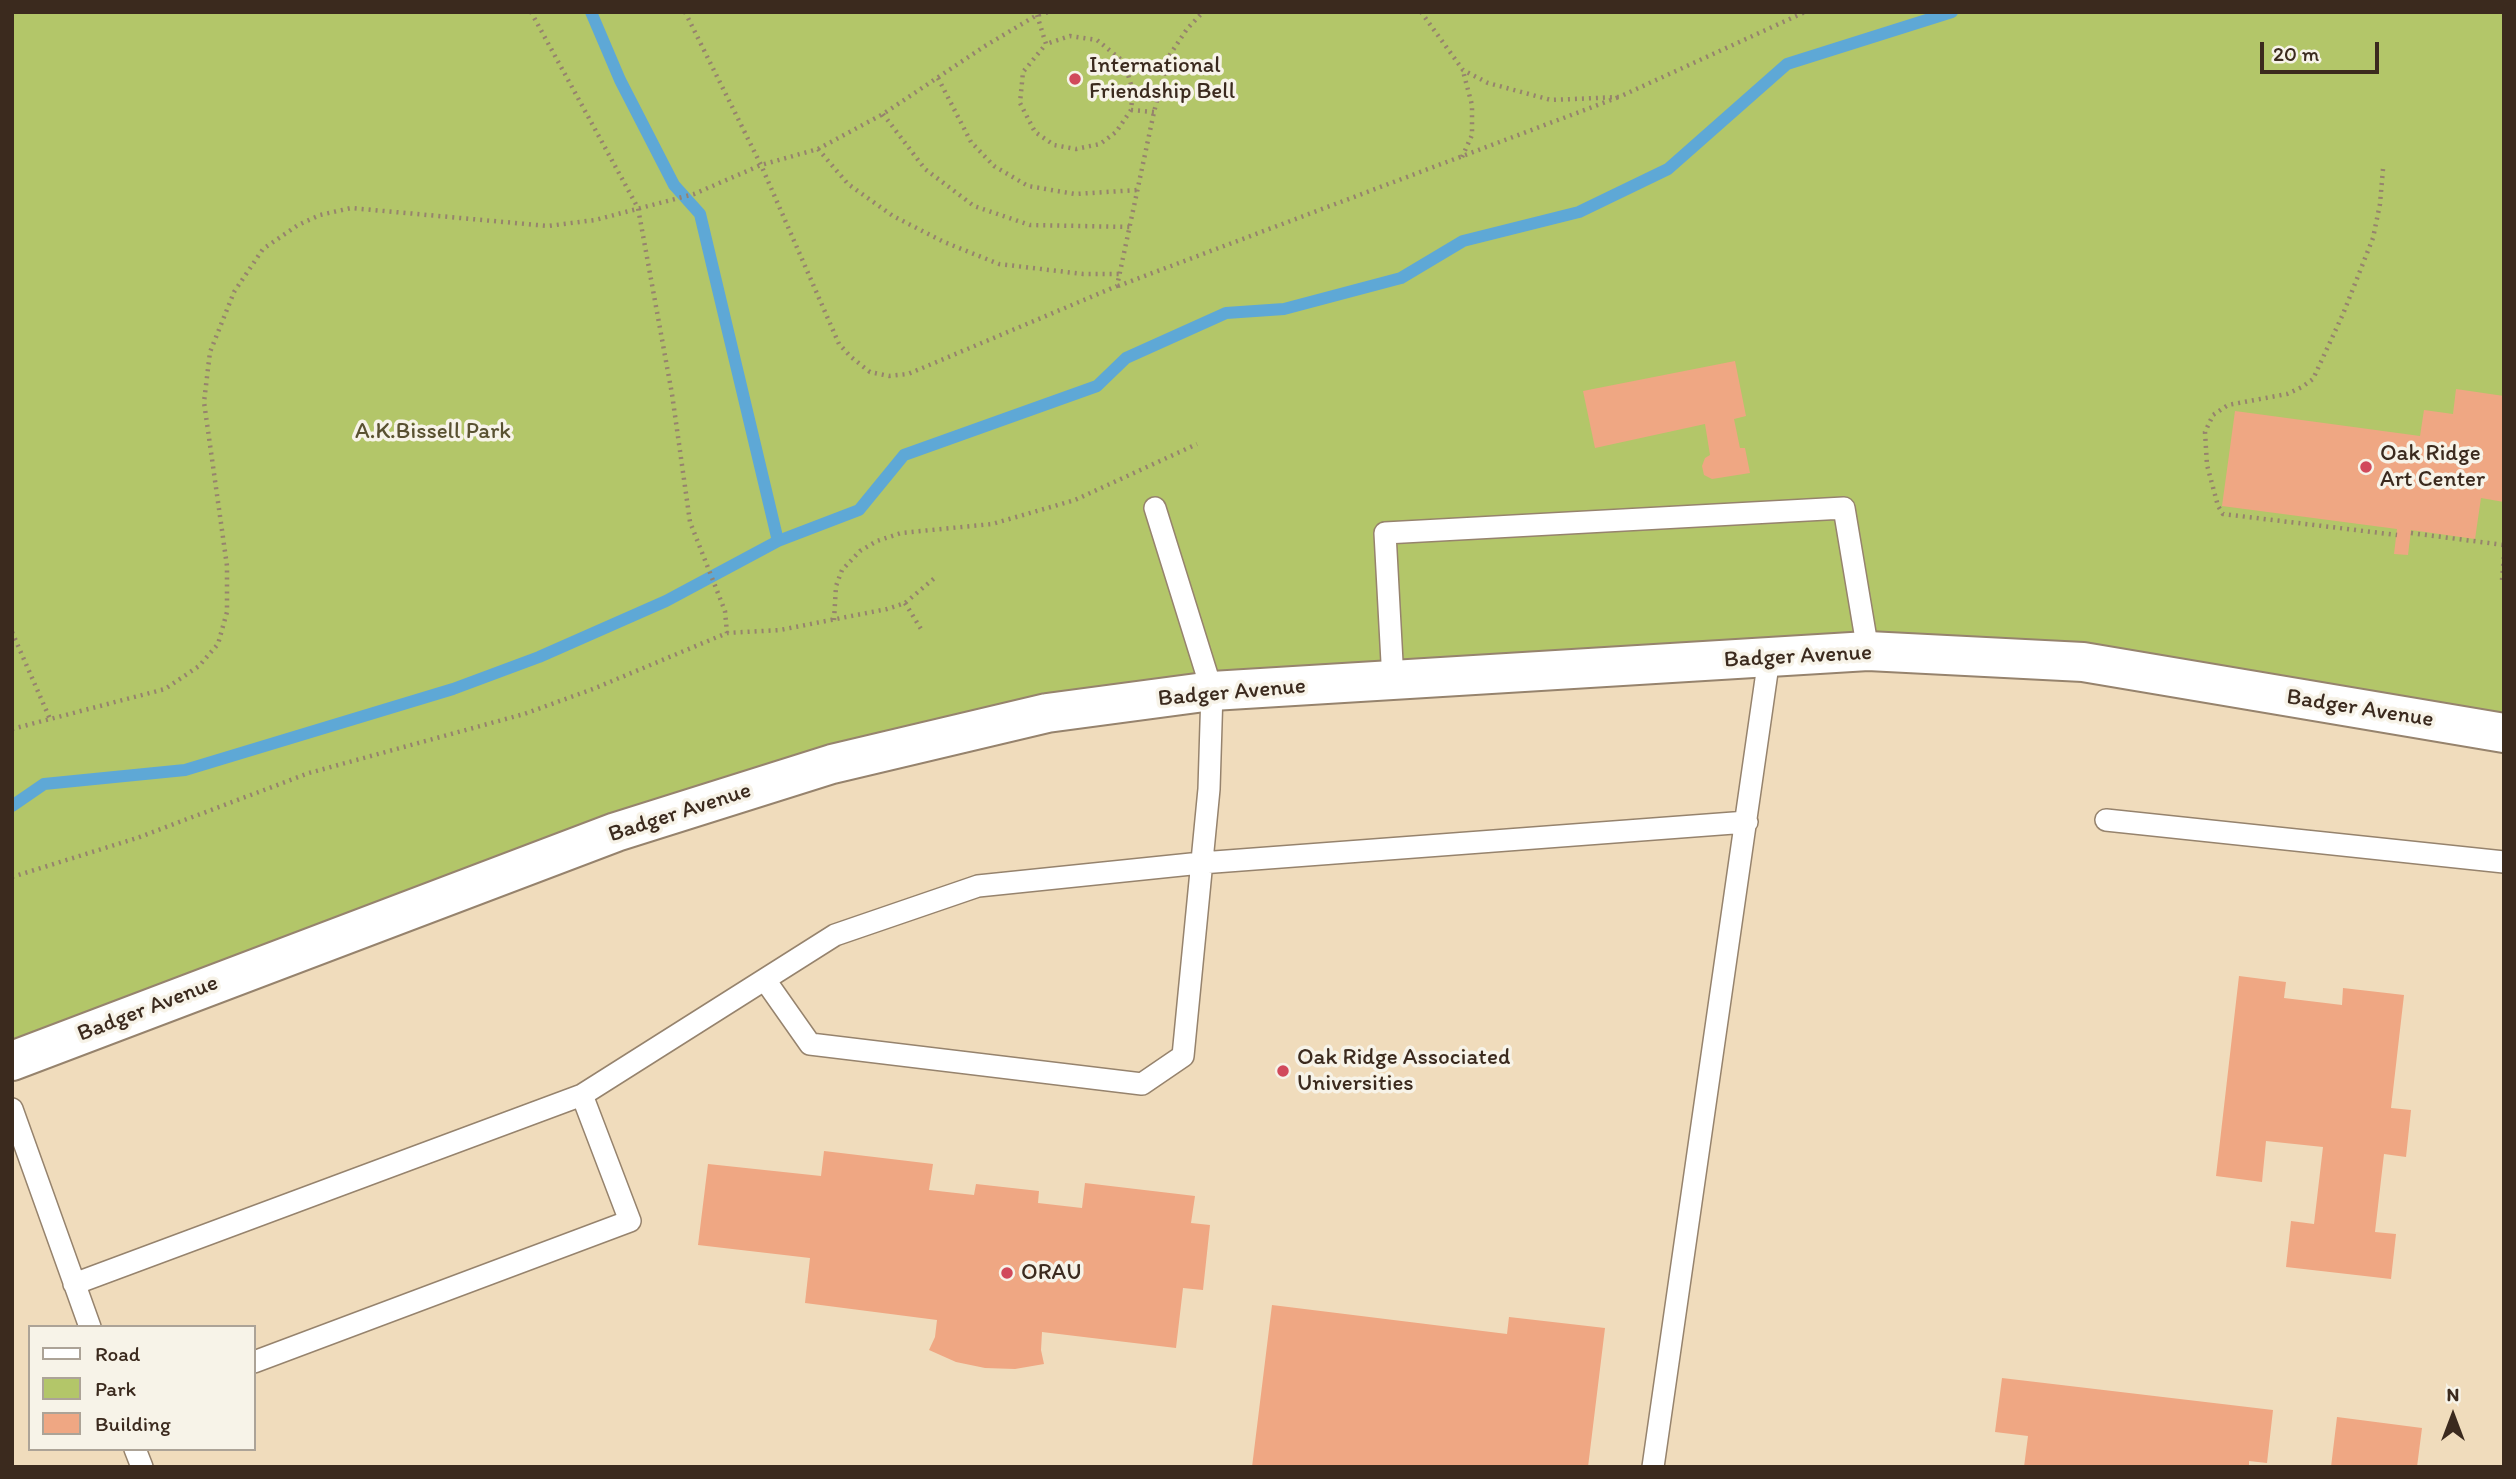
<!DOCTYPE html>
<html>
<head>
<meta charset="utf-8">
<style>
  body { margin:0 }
  #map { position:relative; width:2516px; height:1479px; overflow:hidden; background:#f0dcbc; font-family:Itim,sans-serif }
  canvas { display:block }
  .frame { position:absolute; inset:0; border:14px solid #3b2a1e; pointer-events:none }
  .legend { position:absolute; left:28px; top:1325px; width:228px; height:126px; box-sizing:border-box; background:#f7f3e8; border:2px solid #aca397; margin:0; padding:9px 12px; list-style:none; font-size:21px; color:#3b2a1e }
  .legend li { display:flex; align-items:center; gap:14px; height:35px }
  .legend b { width:35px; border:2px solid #aca397 }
  .north { position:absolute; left:2418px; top:1381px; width:70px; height:70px; -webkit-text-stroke:5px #f7f3e8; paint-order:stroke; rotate:0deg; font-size:19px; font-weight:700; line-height:28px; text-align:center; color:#3b2a1e }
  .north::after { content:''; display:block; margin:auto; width:24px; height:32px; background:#3b2a1e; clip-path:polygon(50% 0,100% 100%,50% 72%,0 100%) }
  .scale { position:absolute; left:2260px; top:42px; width:119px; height:32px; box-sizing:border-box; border:4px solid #3b2a1e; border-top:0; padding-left:9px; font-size:21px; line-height:24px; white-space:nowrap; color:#3b2a1e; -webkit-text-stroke:5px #f7f3e8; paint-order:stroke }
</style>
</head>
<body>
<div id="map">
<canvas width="2516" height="1479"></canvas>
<div class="frame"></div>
<ul class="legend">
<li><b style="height:9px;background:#fff"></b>Road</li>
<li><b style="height:19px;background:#b3c669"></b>Park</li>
<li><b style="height:19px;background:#efa783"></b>Building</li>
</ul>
<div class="north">N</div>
<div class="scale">20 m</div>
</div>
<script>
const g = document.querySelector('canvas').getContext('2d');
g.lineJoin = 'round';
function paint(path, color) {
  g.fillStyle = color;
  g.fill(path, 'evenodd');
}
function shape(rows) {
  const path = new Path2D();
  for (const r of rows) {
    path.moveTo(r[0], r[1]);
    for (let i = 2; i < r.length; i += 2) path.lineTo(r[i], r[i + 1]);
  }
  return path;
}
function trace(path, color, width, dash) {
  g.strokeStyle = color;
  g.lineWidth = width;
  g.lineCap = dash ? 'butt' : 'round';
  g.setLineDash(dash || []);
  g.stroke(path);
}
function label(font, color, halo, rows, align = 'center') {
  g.font = font + ' Itim,sans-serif';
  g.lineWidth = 7;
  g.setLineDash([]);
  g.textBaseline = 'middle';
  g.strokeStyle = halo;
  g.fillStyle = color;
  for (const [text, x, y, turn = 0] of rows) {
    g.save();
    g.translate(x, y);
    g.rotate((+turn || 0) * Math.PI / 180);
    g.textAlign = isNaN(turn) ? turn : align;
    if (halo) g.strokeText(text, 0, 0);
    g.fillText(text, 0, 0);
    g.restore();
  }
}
paint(shape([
  [12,12,2504,12,2504,718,2081,644,1107,689,609,814,12,1041]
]), '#b3c669');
trace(shape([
  [591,12,620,80,674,185,700,214,778,541],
  [12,806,44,784,185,770,453,689,539,657,666,601,778,541,859,510,904,455,1097,386,1126,358,1226,313,1284,309,1401,278,1463,241,1579,212,1668,169,1787,64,1952,12]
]), '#5ea8d6', 12);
paint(shape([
  [1735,361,1746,416,1734,419,1740,448,1745,448,1750,473,1712,479,1704,475,1702,466,1705,458,1710,455,1705,424,1595,448,1583,391],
  [2456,389,2504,396,2504,502,2481,498,2475,539,2411,530,2408,555,2394,554,2397,529,2222,506,2235,411,2420,436,2424,410,2453,414],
  [2239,976,2286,982,2284,998,2342,1005,2343,988,2404,995,2391,1108,2411,1110,2406,1157,2384,1154,2375,1232,2396,1234,2391,1279,2286,1267,2291,1221,2314,1224,2323,1147,2266,1141,2262,1182,2216,1176],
  [824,1151,933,1164,929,1190,974,1195,976,1184,1039,1191,1038,1203,1082,1208,1085,1183,1195,1196,1191,1223,1210,1225,1203,1290,1183,1288,1176,1348,1042,1332,1041,1350,1044,1364,1015,1369,985,1368,956,1362,929,1350,935,1337,937,1320,805,1303,810,1258,698,1245,708,1164,821,1176],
  [1272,1305,1507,1334,1509,1317,1605,1328,1588,1467,1252,1467],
  [2002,1378,2273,1410,2267,1463,2249,1461,2249,1467,2024,1467,2028,1436,1995,1432],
  [2337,1417,2422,1428,2417,1467,2331,1467]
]), '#efa783');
const lane = shape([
  [1393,681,1385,533,1844,508,1868,651],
  [2106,820,2504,862],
  [765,980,810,1044,1142,1084,1183,1056,1209,789,1212,691,1155,508],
  [12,1109,90,1327],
  [74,1284,582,1095,835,935,978,886,1201,863,1747,822],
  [254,1362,630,1221,582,1095],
  [135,1449,142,1467],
  [1653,1467,1769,658]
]);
const street = shape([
  [12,1061,616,832,832,764,1047,713,1212,691,1868,651,2083,662,2504,733]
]);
trace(lane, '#96836d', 24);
trace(street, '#96836d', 42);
trace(shape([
  [531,12,638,208,672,394,690,522,725,611,727,633],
  [685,12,761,165,839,344,851,357,870,372,889,376,908,374,1117,286,1154,112,1169,56,1187,29,1203,12],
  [1421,12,1463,70,1488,83,1551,100,1619,97,1805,12],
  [1037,15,1046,44,1023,72,1020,103,1035,132,1054,145,1076,149,1100,144,1116,132,1131,110,1133,91,1124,62,1097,40,1070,36,1046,44],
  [938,78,971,142,994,166,1028,186,1075,194,1138,190],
  [1131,110,1154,112],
  [883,114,925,169,974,206,1030,225,1130,227],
  [818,149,848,184,893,216,944,242,999,264,1083,274,1121,274],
  [1462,157,1472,135,1472,105,1463,71],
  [2383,169,2380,204,2373,238,2343,314,2313,379,2302,387,2287,394,2228,405,2213,415,2205,432,2207,465,2218,506,2223,514,2397,535],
  [1118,286,1619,97],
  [2411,533,2504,545],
  [2502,580,2504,556],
  [905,603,921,629],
  [834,620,836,586,842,570,860,551,877,541,901,533,992,524,1075,500,1197,444],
  [12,632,50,719],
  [12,729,165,689,199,666,218,644,227,612,227,566,204,402,210,352,234,292,263,249,298,225,320,215,351,208,548,226,595,220,694,194,761,165,818,149,883,114,985,46,1037,15,1049,12],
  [12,877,137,838,309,773,524,714,593,689,727,633,780,630,887,609,905,603,937,576]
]), '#96836d', 4.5, [2, 5]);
trace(lane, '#fff', 21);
trace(street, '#fff', 38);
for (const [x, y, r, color] of [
  [1075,79,7,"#d1495b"],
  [2366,467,7,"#d1495b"],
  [1283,1071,7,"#d1495b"],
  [1007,1273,7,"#d1495b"]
]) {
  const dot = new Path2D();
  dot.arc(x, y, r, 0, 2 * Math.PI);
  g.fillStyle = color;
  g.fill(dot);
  trace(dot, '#f7f3e8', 2.5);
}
label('23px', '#3b2a1e', '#f7f3e8', [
  ["International",1089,66],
  ["Friendship Bell",1089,92],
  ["Oak Ridge",2380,454],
  ["Art Center",2380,480],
  ["Oak Ridge Associated",1297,1058],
  ["Universities",1297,1084],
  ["ORAU",1021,1273]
], 'left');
label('23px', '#595131', '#f7f3e8', [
  ["A.K.Bissell Park",433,432]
]);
label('23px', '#3b2a1e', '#f7f3e8', [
  ["Badger Avenue",1798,657,-3],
  ["Badger Avenue",1232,693,-5],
  ["Badger Avenue",2360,709,9],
  ["Badger Avenue",680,813,-18],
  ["Badger Avenue",148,1009,-21]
]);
</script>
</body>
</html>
